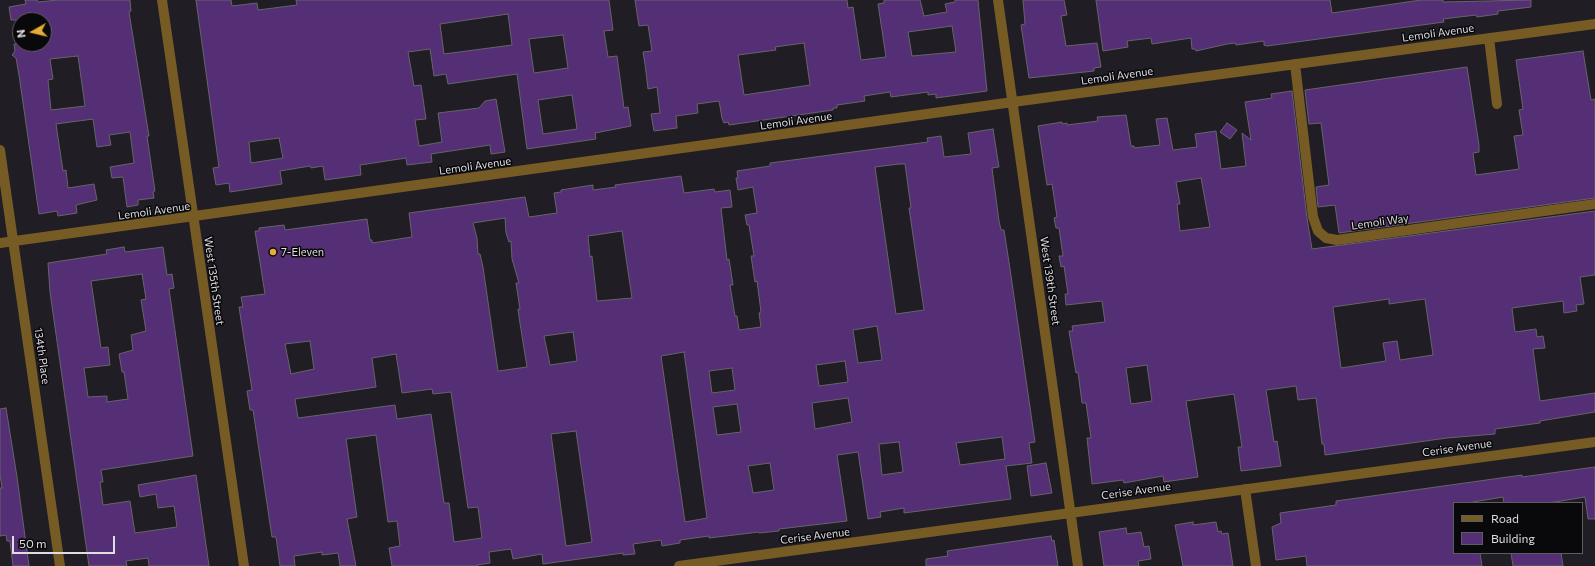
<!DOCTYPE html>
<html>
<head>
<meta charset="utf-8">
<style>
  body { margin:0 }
  #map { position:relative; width:1595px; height:566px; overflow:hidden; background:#201d24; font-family:Commissioner,sans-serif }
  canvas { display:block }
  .legend { position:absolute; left:1453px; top:502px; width:130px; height:52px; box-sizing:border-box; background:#09080b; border:1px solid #5f5d61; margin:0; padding:5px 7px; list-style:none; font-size:12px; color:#dfdde1 }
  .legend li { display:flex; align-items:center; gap:8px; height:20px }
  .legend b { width:20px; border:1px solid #5f5d61 }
  .north { position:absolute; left:12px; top:12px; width:40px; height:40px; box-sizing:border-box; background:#09080b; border:1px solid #5f5d61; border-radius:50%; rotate:262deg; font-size:11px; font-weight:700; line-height:16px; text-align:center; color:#dfdde1 }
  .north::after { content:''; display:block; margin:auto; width:14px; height:18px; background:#e5ad35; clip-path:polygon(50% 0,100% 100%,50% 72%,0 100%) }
  .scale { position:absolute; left:12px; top:536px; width:103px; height:18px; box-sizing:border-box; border:2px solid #dfdde1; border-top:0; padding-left:5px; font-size:12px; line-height:14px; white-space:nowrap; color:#dfdde1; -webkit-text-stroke:3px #09080b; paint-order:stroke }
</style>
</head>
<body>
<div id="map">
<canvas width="1595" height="566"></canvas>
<ul class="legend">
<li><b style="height:5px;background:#775b24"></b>Road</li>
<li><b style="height:11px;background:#552f75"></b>Building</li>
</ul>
<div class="north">N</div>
<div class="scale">50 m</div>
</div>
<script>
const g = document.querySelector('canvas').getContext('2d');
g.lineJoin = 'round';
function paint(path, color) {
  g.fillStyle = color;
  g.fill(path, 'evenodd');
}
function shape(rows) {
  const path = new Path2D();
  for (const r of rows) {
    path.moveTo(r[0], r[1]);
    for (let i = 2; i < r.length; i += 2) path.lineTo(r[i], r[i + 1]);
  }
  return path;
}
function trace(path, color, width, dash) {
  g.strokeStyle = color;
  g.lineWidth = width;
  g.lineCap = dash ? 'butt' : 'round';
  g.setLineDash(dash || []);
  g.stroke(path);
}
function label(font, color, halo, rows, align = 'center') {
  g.font = font + ' Commissioner,sans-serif';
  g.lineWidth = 3;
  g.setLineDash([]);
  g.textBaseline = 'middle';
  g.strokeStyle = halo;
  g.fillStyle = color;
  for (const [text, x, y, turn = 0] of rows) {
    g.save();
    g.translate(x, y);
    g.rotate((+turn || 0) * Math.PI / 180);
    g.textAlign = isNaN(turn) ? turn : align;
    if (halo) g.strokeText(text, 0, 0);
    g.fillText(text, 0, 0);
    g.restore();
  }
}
const building = shape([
  [25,0,37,0,38,2,58,0,130,0,131,11,129,12,149,136,147,136,155,191,153,192,154,198,138,200,138,205,127,207,123,177,112,178,110,167,134,163,130,132,109,135,111,145,97,147,93,119,56,124,63,171,66,170,68,188,94,184,97,200,76,205,77,213,58,216,57,211,39,214,19,75,16,58,12,55,15,51,14,44,44,44,44,20,11,20,9,7,26,4,25,0],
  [78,56,85,106,51,110,48,80,53,79,50,59,78,56],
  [196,0,231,0,232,6,257,3,258,10,297,5,296,0,609,0,613,30,604,31,608,57,617,56,624,108,628,107,631,126,595,133,596,139,527,149,517,74,448,84,446,74,434,76,430,49,408,52,414,86,421,85,426,119,415,120,419,146,442,142,438,113,479,108,485,101,496,99,505,152,491,154,490,145,431,154,432,162,407,165,406,158,360,165,361,175,325,180,323,166,311,168,310,166,280,171,282,184,230,192,229,183,216,185,213,168,219,167,196,0],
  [508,14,512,45,444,54,440,24,508,14],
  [563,35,568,68,534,73,529,39,563,35],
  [572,95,577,129,543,134,538,100,572,95],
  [279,138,283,158,251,163,249,142,279,138],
  [635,0,847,0,848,8,853,7,861,60,886,57,878,4,884,3,884,0,920,0,924,16,947,12,945,4,955,2,955,0,978,0,987,91,936,98,936,94,928,95,928,92,891,97,890,92,864,96,865,101,837,105,837,108,833,108,833,110,729,125,728,122,724,123,722,118,719,101,697,104,698,113,676,116,677,128,654,131,651,114,660,113,657,87,648,89,645,64,643,52,652,51,648,25,639,26,635,0],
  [952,26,956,52,912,56,908,32,952,26],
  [804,43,810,85,744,95,738,55,776,50,775,47,804,43],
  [1023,0,1064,0,1067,15,1061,16,1066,46,1097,43,1101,67,1094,68,1094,71,1029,78,1021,25,1025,24,1023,0],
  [1096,0,1330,0,1332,13,1421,0,1443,0,1443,2,1531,0,1531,7,1498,11,1498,14,1477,17,1476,15,1443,19,1444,22,1267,46,1264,45,1264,41,1236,45,1235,43,1227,44,1196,51,1195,49,1192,49,1191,38,1152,44,1151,38,1127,41,1128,47,1103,51,1096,0],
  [1583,51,1591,100,1595,99,1595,198,1339,233,1335,205,1318,207,1316,187,1329,185,1321,123,1309,124,1305,90,1467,67,1479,145,1479,152,1473,153,1476,175,1519,169,1514,136,1523,135,1519,110,1523,109,1516,60,1583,51],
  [1292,91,1307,218,1312,249,1595,211,1595,275,1580,277,1584,304,1576,305,1577,311,1564,313,1563,301,1512,308,1515,332,1536,329,1537,337,1543,336,1545,348,1533,349,1540,401,1595,393,1595,412,1540,421,1540,423,1495,429,1495,434,1447,438,1325,455,1324,444,1322,444,1316,398,1298,400,1296,386,1266,390,1274,442,1277,441,1281,466,1241,471,1238,447,1242,447,1234,394,1186,401,1198,477,1164,482,1163,476,1124,483,1123,480,1092,484,1087,438,1091,438,1086,403,1082,403,1078,372,1076,373,1069,331,1073,331,1072,326,1105,322,1102,301,1066,305,1065,294,1068,294,1064,266,1061,267,1059,256,1063,256,1059,228,1056,228,1054,218,1057,217,1052,184,1047,185,1038,126,1062,122,1062,124,1067,123,1067,125,1098,121,1097,117,1126,115,1131,146,1134,146,1134,148,1160,145,1156,119,1167,118,1173,150,1197,147,1195,134,1216,131,1221,169,1246,166,1242,133,1251,140,1245,102,1272,98,1271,94,1292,91],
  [1201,178,1210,227,1180,231,1177,204,1180,204,1176,182,1201,178],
  [1389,299,1389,304,1425,299,1433,355,1400,360,1397,341,1383,343,1386,361,1341,368,1333,307,1389,299],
  [1147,365,1152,401,1131,404,1126,368,1147,365],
  [1227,123,1237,130,1230,139,1220,132,1227,123],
  [993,129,999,167,992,168,999,221,1001,230,1004,230,1010,269,1035,442,1029,443,1032,463,1006,466,1011,499,904,513,904,508,880,512,881,517,868,519,858,452,837,455,847,521,779,529,779,531,759,533,759,532,709,538,709,536,680,540,680,543,662,546,661,540,633,544,635,554,623,555,623,553,543,564,542,554,513,559,511,549,489,552,490,563,477,565,478,566,392,566,389,548,400,546,397,521,388,522,376,435,346,439,357,517,347,519,356,566,340,566,338,553,322,555,322,552,294,556,295,566,280,566,276,537,272,537,253,410,250,410,247,391,252,390,239,307,243,307,241,297,265,294,255,231,259,231,259,228,284,225,285,230,367,219,370,240,372,240,372,243,412,237,409,213,525,197,529,217,557,213,554,193,561,192,561,190,593,185,593,190,616,187,615,185,681,176,684,193,714,189,715,192,730,190,732,207,721,208,727,260,729,259,733,285,730,285,735,316,737,316,739,330,761,327,759,313,761,312,757,281,755,282,751,256,754,256,749,225,747,225,745,215,757,213,753,187,738,190,736,178,738,178,737,171,770,166,770,163,928,142,927,138,941,136,944,157,971,154,968,133,993,129],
  [899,164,905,164,911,208,909,208,924,310,896,314,875,167,899,164],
  [505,218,506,233,509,242,511,241,512,259,519,283,516,283,520,309,518,309,519,317,527,367,498,371,483,267,480,254,478,254,477,238,473,223,505,218],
  [622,231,632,298,597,301,592,256,590,257,588,236,622,231],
  [877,326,882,360,858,363,853,330,877,326],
  [573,332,577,361,550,365,544,336,573,332],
  [310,341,314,369,291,374,285,344,310,341],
  [684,352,707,518,685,522,661,356,684,352],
  [396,354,402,393,432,389,433,394,451,392,468,508,478,507,482,538,454,542,449,503,444,503,431,414,397,419,395,405,298,418,295,399,376,387,372,358,396,354],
  [845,361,848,382,819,386,816,365,845,361],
  [732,368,735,390,712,393,709,371,732,368],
  [848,398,852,422,815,429,812,403,848,398],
  [737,404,741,432,717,435,713,407,737,404],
  [576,431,592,542,566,546,551,434,576,431],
  [1002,437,1005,459,960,465,956,443,1002,437],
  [899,442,903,472,882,475,879,444,899,442],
  [770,463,774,490,753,493,748,466,770,463],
  [124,247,125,252,163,247,167,275,172,274,174,288,169,289,193,456,101,470,103,482,100,482,103,505,130,501,135,533,177,527,174,506,158,508,156,494,140,497,138,485,196,475,209,566,149,566,148,558,126,561,127,566,89,566,50,292,48,263,107,254,106,250,124,247],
  [142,274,146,299,141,300,146,331,131,335,133,350,119,354,122,372,124,372,128,399,107,402,107,396,88,397,84,368,110,365,108,347,101,348,91,281,142,274],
  [6,408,17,477,29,566,13,566,10,541,7,541,6,535,0,536,0,488,2,488,0,474,0,409,6,408],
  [1046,463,1052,493,1031,496,1027,466,1046,463],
  [1595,467,1595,519,1588,519,1585,497,1549,503,1504,503,1503,497,1473,502,1473,503,1454,503,1454,553,1480,553,1482,566,1307,566,1306,556,1276,560,1272,527,1281,523,1280,513,1336,505,1336,501,1522,475,1522,477,1595,467],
  [1193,522,1193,525,1216,522,1218,532,1221,531,1222,534,1228,533,1233,566,1183,566,1175,525,1193,522],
  [1126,528,1127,534,1141,532,1144,547,1149,546,1151,559,1138,561,1139,566,1104,566,1099,532,1126,528],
  [1051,536,1052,541,1054,540,1058,566,926,566,926,559,948,556,947,551,1051,536],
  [1511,553,1561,553,1563,566,1513,566,1511,553]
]);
paint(building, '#552f75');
trace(building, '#67636b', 1);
trace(shape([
  [998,0,1078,566],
  [1489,38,1497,104],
  [1295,64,1313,217,1318,231,1326,238,1337,240,1595,204],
  [0,150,60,566],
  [0,243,1013,102,1595,24],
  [1245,489,1256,566],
  [679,566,1595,442]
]), '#775b24', 10);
trace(shape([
  [162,0,244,566]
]), '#775b24', 10);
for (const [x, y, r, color] of [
  [273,252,4,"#e5ad35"]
]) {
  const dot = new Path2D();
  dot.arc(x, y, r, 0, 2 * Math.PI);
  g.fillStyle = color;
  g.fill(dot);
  trace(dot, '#09080b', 1.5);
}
label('11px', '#dfdde1', '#09080b', [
  ["Lemoli Avenue",1438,33,-8],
  ["Lemoli Avenue",1117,76,-8],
  ["Lemoli Avenue",796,121,-8],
  ["Lemoli Avenue",475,166,-8],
  ["Lemoli Avenue",154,211,-8],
  ["Lemoli Way",1380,222,-8],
  ["West 135th Street",214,281,82],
  ["West 139th Street",1050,281,82],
  ["134th Place",42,356,82],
  ["Cerise Avenue",1457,448,-8],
  ["Cerise Avenue",1136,491,-8],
  ["Cerise Avenue",815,536,-7]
]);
label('11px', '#dfdde1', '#09080b', [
  ["7-Eleven",281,252]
], 'left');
</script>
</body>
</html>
